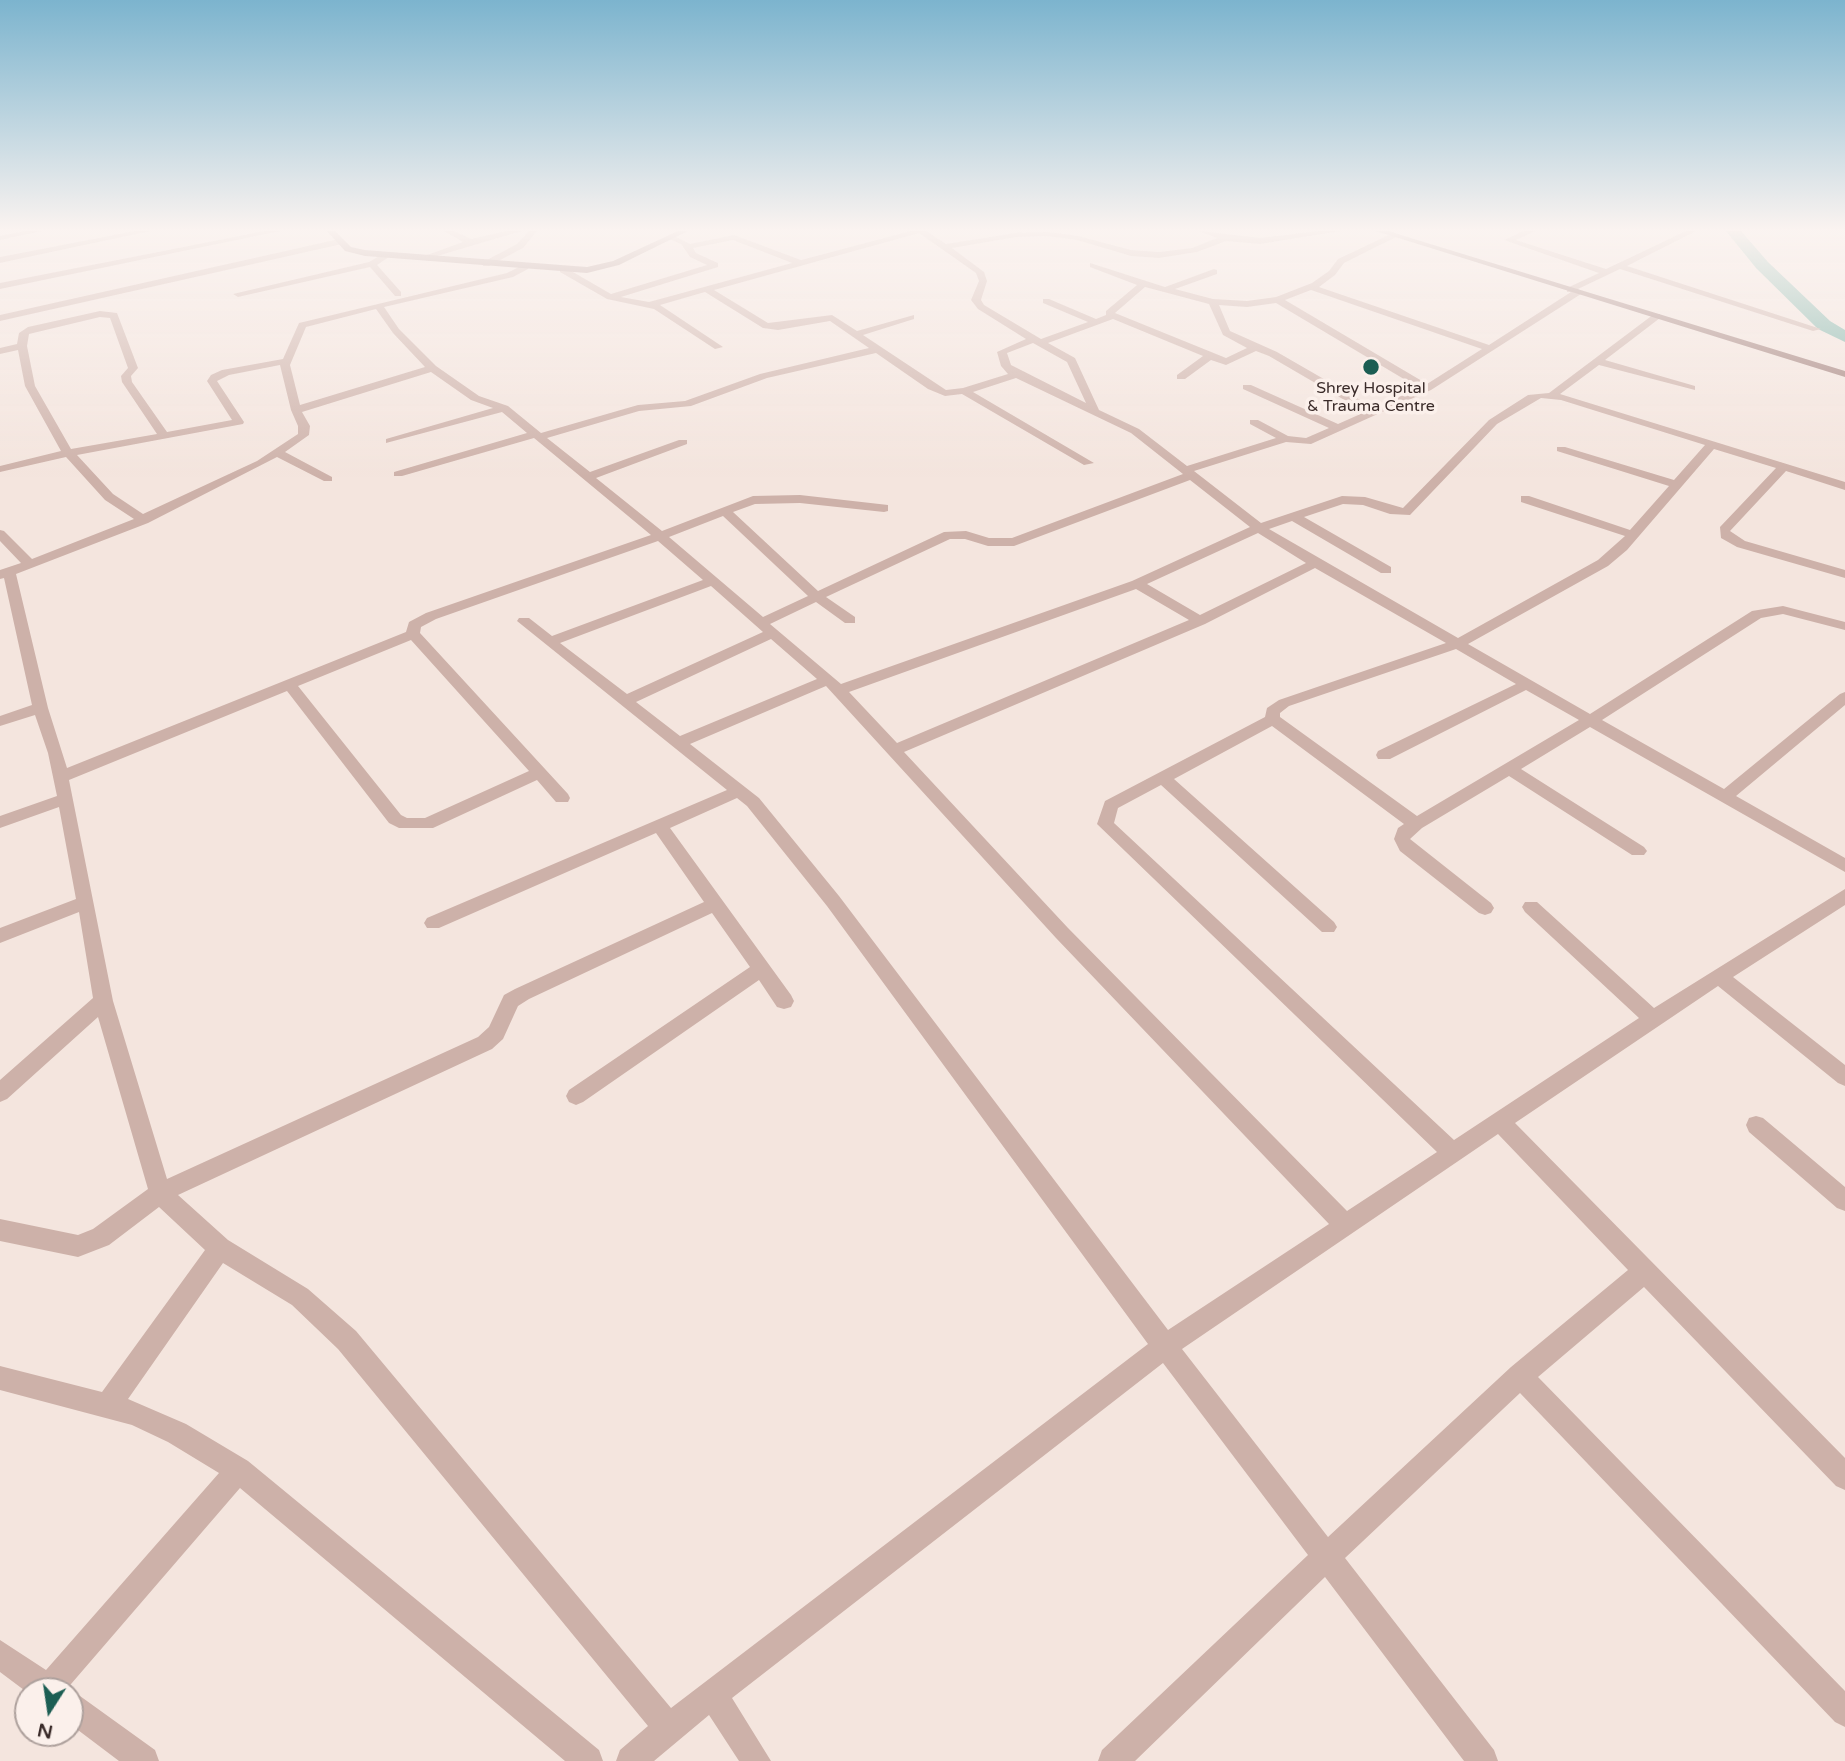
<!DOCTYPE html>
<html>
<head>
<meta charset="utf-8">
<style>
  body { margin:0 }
  #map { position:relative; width:1845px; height:1761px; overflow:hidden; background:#f4e5de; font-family:"Varela Round",sans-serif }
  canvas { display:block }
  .north { position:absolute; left:14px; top:1677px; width:70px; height:70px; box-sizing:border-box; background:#fbf0eb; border:2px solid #aea19d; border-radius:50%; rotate:192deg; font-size:19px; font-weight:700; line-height:28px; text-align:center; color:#3a2b29 }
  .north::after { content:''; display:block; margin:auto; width:24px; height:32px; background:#1c5e53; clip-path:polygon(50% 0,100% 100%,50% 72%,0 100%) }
</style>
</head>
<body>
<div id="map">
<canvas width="1845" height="1761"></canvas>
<div class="north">N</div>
</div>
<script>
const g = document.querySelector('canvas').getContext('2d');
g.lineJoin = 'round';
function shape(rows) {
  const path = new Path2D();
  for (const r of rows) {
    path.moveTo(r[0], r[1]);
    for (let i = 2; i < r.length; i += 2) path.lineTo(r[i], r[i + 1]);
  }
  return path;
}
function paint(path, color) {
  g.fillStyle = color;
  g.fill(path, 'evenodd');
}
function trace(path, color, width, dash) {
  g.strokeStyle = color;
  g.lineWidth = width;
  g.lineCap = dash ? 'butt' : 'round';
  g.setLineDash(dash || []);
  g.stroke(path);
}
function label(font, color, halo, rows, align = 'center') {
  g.font = font + ' "Varela Round",sans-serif';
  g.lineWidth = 7;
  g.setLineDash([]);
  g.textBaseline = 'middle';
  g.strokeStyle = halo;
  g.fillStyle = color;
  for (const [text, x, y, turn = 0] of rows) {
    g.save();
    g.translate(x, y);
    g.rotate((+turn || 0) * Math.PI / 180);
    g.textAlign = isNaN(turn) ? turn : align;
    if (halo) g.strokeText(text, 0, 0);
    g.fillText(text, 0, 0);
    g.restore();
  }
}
paint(shape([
  [1726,231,1741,231,1768,262,1830,321,1845,330,1845,342,1818,329,1756,268,1726,231]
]), '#7bb3a8');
paint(shape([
  [26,231,41,231,0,240,0,236,26,231],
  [135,231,150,231,0,263,0,257,135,231],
  [265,231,280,231,0,289,0,283,265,231],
  [444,231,454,231,471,239,508,231,521,231,424,260,424,256,463,242,444,231],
  [529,231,537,231,523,248,489,266,483,266,483,262,517,244,529,231],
  [911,231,926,231,946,244,1016,233,1047,232,1078,236,1131,250,1159,252,1192,248,1217,238,1199,231,1260,238,1320,231,1340,231,1260,244,1226,241,1197,252,1159,258,1131,256,1077,240,1047,236,1016,237,952,248,984,272,987,281,981,300,984,305,1041,339,1088,322,1043,303,1043,299,1049,299,1096,319,1106,315,1106,311,1137,285,1090,267,1090,263,1165,287,1214,269,1217,270,1217,274,1175,289,1213,299,1247,301,1276,297,1312,283,1329,271,1338,259,1393,233,1396,237,1344,263,1335,275,1319,287,1489,345,1571,292,1567,292,1567,288,1599,273,1504,240,1524,231,1535,231,1516,240,1606,269,1686,231,1696,231,1627,266,1821,329,1813,331,1620,269,1578,289,1583,292,1581,294,1431,390,1311,444,1286,442,1194,471,1261,523,1342,496,1365,497,1403,508,1489,420,1528,395,1549,393,1654,314,1660,314,1660,318,1605,360,1695,386,1695,390,1599,365,1560,394,1845,482,1845,490,1786,471,1730,531,1745,541,1845,570,1845,578,1737,547,1721,538,1720,527,1776,468,1714,449,1627,550,1608,566,1468,644,1590,714,1752,611,1783,606,1845,622,1845,630,1783,614,1761,618,1602,720,1724,789,1840,694,1845,692,1845,705,1736,796,1845,858,1845,872,1590,727,1521,769,1644,847,1647,851,1644,855,1632,855,1509,776,1422,828,1410,839,1491,903,1494,908,1491,913,1485,915,1479,913,1400,851,1394,839,1398,828,1404,824,1272,726,1174,779,1334,922,1337,927,1334,932,1322,932,1161,785,1118,808,1114,823,1454,1140,1639,1018,1525,912,1522,907,1525,902,1537,902,1654,1008,1845,889,1845,905,1733,977,1845,1065,1845,1086,1838,1083,1718,986,1515,1123,1845,1458,1845,1490,1836,1486,1644,1287,1538,1377,1845,1691,1845,1727,1835,1722,1520,1393,1345,1558,1494,1750,1498,1761,1464,1761,1325,1577,1135,1761,1098,1761,1102,1750,1308,1555,1163,1363,732,1698,771,1761,739,1761,709,1715,654,1761,616,1761,620,1750,648,1726,338,1349,292,1305,223,1263,128,1399,186,1424,248,1461,599,1750,603,1761,565,1761,240,1488,65,1691,28,1693,0,1672,0,1640,46,1670,219,1473,168,1442,132,1425,0,1390,0,1366,102,1392,205,1250,159,1207,109,1245,78,1257,0,1241,0,1219,78,1235,93,1229,148,1189,98,1017,7,1099,0,1102,0,1080,93,998,79,912,0,943,0,928,76,899,59,807,0,828,0,816,57,796,48,753,35,715,0,726,0,716,32,705,4,578,0,579,0,570,21,563,0,541,0,530,4,531,32,559,134,519,105,500,66,457,0,472,0,466,61,451,25,386,18,350,0,354,0,348,17,344,19,333,28,327,100,311,117,313,138,368,131,376,132,382,167,432,232,420,207,381,211,375,222,370,283,359,299,323,507,273,525,264,529,267,528,269,513,277,384,307,399,329,436,366,479,396,508,406,541,433,638,405,685,401,760,374,869,348,830,321,778,330,763,328,705,292,660,305,723,347,715,349,654,309,607,299,560,272,560,268,566,268,611,294,707,265,690,257,681,244,667,238,670,234,690,244,734,235,801,260,911,231],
  [919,233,976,273,979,281,971,300,978,309,1026,339,997,352,1001,366,1008,374,963,388,946,390,863,335,914,319,914,315,857,331,832,315,768,323,714,290,919,233],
  [733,240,792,263,649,302,621,297,718,267,718,263,696,253,693,248,733,240],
  [1145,287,1209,304,1223,335,1247,348,1226,358,1115,313,1145,287],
  [1311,290,1482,349,1427,384,1285,300,1311,290],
  [1276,303,1419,388,1374,408,1277,352,1230,331,1219,305,1247,307,1276,303],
  [376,309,393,333,425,367,300,405,290,365,306,327,376,309],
  [100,317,110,318,128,368,121,376,122,382,157,434,71,449,35,386,27,346,29,334,100,317],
  [1113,319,1203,356,1177,375,1177,379,1185,379,1211,360,1226,365,1256,351,1269,356,1365,412,1338,424,1251,385,1243,385,1243,389,1329,428,1306,438,1288,436,1258,420,1250,420,1250,424,1276,438,1187,466,1139,429,1099,410,1075,358,1048,343,1113,319],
  [1033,343,1067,362,1086,403,1011,365,1007,353,1033,343],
  [876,353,928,389,945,396,962,394,1084,465,1094,463,973,392,1016,378,1131,433,1183,474,1012,538,989,538,966,531,944,532,818,591,733,512,755,504,800,503,884,512,888,511,888,505,800,495,753,496,662,531,596,478,687,444,687,440,679,440,590,472,547,438,639,411,691,406,767,378,876,353],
  [280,365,291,410,298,426,298,434,257,461,143,514,113,494,77,455,243,424,244,422,217,381,229,375,280,365],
  [431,372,471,400,493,408,386,439,386,443,502,412,527,433,394,472,394,476,402,476,534,438,651,535,426,613,409,622,406,632,67,768,48,708,16,574,148,523,277,457,324,481,332,481,332,477,285,452,309,435,310,426,302,412,431,372],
  [1541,398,1561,400,1705,445,1674,480,1565,447,1557,447,1557,451,1669,486,1630,530,1529,496,1521,496,1521,502,1625,536,1598,560,1458,638,1269,529,1292,521,1381,573,1391,573,1391,567,1304,517,1343,504,1363,505,1390,514,1410,515,1497,424,1541,398],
  [1190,480,1250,527,1132,581,841,684,770,624,816,602,845,623,855,623,855,617,826,597,950,539,965,539,988,546,1014,546,1190,480],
  [723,516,808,596,763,617,669,537,723,516],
  [1258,533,1306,563,1200,615,1147,584,1258,533],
  [658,541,703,580,552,636,529,618,519,618,517,621,727,790,427,918,424,923,427,928,439,928,656,833,704,902,515,989,504,995,489,1027,478,1037,167,1179,113,1001,69,780,287,691,389,823,399,828,433,828,537,780,556,802,568,802,570,798,568,794,420,633,421,627,436,619,658,541],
  [1315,568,1446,643,1279,700,1267,708,1265,717,1105,801,1097,824,1437,1152,1347,1211,1068,928,904,752,1205,624,1315,568],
  [711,586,763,632,627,694,560,643,711,586],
  [1136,589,1189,620,897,743,849,692,1136,589],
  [771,639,817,679,680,736,636,702,771,639],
  [411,640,529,771,425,818,407,818,401,815,298,686,411,640],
  [1456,649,1516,684,1378,751,1376,755,1378,759,1390,759,1526,690,1579,720,1417,816,1280,717,1280,713,1289,706,1456,649],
  [826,686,1056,938,1329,1224,1168,1330,839,896,759,798,690,744,826,686],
  [737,798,747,806,827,906,1148,1344,671,1708,356,1331,308,1289,228,1240,178,1195,492,1049,503,1039,518,1006,529,999,712,913,750,967,569,1090,566,1096,569,1102,576,1105,583,1102,759,980,777,1007,784,1009,791,1007,794,1001,791,995,670,828,737,798],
  [1498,1134,1628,1270,1511,1367,1328,1537,1182,1349,1498,1134],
  [339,239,342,244,0,321,0,315,339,239],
  [386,252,389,257,377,265,401,292,401,296,395,296,370,267,238,297,233,294,369,262,386,252],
  [1756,1116,1763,1118,1845,1187,1845,1211,1837,1208,1749,1132,1746,1125,1749,1118,1756,1116],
  [70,1691,80,1696,155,1750,159,1761,119,1761,70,1724,70,1691]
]), '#cdb1a9');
paint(shape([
  [327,231,335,231,351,247,365,250,587,267,613,261,678,231,688,231,619,265,587,273,365,256,345,251,327,231],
  [1376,231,1388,231,1845,371,1845,377,1376,231]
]), '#a17f7a');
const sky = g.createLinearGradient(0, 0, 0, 477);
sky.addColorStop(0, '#7cb4ce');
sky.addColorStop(0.48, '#faf3f0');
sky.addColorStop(1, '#faf3f000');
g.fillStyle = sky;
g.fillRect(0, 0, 1845, 477);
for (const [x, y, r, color] of [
  [1371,367,9,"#1c5e53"]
]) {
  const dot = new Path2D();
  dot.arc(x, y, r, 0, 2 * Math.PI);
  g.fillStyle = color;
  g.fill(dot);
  trace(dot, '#fbf0eb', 2.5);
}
label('16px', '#3a2b29', '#fbf0eb', [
  ["Shrey Hospital",1371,389],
  ["& Trauma Centre",1371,407]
]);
</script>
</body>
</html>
